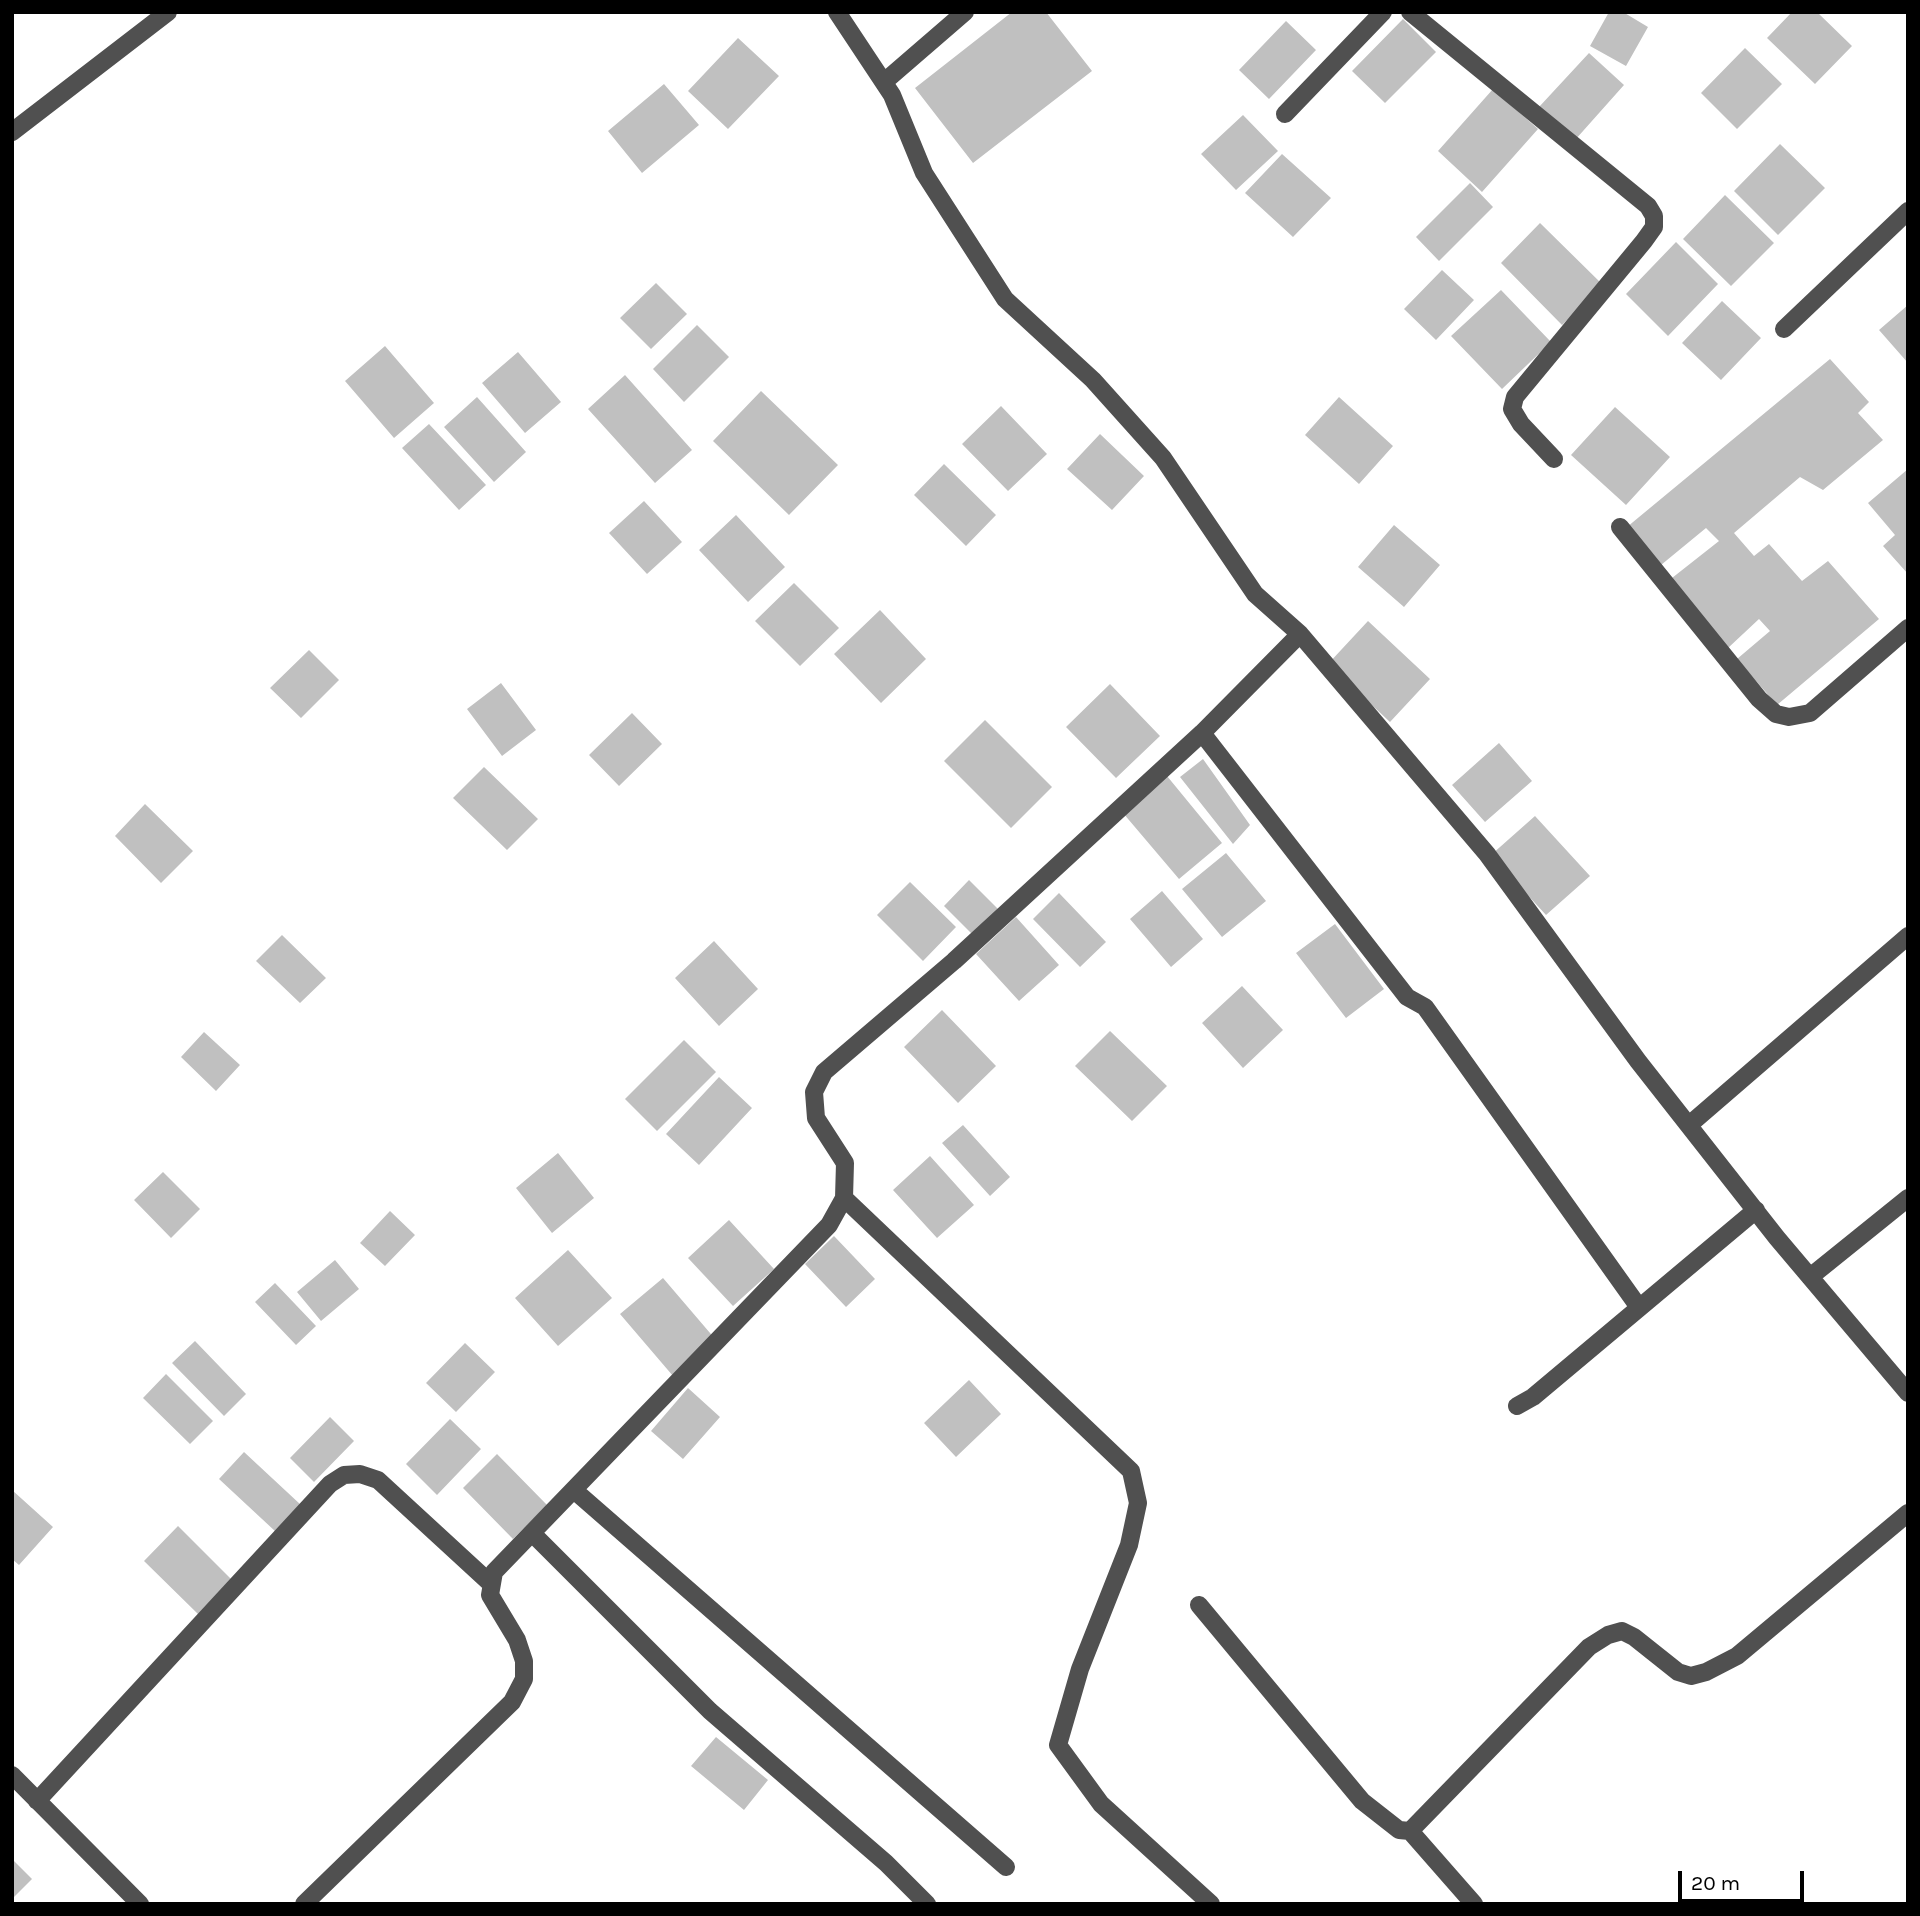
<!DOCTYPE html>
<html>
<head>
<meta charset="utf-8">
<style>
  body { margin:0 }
  #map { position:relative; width:1920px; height:1916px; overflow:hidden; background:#fff; font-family:Karla,sans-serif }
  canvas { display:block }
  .frame { position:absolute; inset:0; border:14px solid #000; pointer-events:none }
  .scale { position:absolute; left:1678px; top:1871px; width:126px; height:32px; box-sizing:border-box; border:4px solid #000; border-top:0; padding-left:9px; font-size:21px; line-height:24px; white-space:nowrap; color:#000; -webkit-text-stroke:5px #fff; paint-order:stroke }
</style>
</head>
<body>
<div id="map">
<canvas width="1920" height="1916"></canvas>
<div class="frame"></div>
<div class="scale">20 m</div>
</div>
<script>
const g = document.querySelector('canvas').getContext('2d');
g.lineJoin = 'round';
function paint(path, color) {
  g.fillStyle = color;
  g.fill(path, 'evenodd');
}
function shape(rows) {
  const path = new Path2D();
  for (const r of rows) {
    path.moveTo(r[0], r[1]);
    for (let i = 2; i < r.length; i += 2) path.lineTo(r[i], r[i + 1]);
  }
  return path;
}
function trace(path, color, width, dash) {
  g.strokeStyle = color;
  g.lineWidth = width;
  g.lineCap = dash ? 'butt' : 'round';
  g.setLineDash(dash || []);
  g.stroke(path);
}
paint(shape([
  [1012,12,1046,12,1092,71,973,163,915,88],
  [1609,12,1623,12,1648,27,1626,66,1590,46],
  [1792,12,1817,12,1852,46,1815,84,1767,38],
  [1403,19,1436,52,1385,103,1352,71],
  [1286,21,1316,50,1269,99,1239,70],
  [738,38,779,76,728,129,688,91],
  [1745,48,1782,84,1737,129,1701,93],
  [1589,53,1624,85,1575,140,1539,107],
  [664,84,699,125,642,173,608,131],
  [1493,89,1538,129,1482,192,1438,151],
  [1243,115,1278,151,1236,190,1201,154],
  [1780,144,1825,188,1778,235,1734,191],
  [1282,154,1331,198,1293,237,1245,193],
  [1470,183,1493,207,1439,261,1416,237],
  [1725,195,1774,243,1731,286,1683,239],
  [1540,223,1603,285,1562,325,1501,263],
  [1676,242,1718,284,1668,336,1626,294],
  [1442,270,1474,300,1436,340,1404,309],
  [656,283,687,314,651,349,620,318],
  [1501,290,1551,342,1502,389,1451,336],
  [1722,301,1761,338,1721,380,1682,343],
  [1908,305,1908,363,1879,330],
  [697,325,729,357,684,402,653,369],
  [385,346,434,403,394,438,345,381],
  [518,352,561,402,525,433,482,383],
  [1830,359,1869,402,1858,413,1883,440,1823,490,1800,477,1734,533,1754,556,1769,544,1802,581,1828,561,1879,619,1777,705,1737,659,1770,631,1759,619,1728,648,1672,578,1719,541,1706,528,1661,565,1627,527],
  [625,375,692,450,655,483,588,409],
  [761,391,838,465,789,515,713,441],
  [477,397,526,452,494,482,444,427],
  [1339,397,1393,446,1359,484,1305,435],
  [1001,406,1047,454,1008,491,962,444],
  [1615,407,1670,457,1626,505,1571,455],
  [429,424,486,485,459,510,402,448],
  [1100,434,1144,476,1112,510,1067,469],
  [944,464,996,515,966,546,914,495],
  [1908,469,1908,574,1883,546,1895,535,1868,503],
  [644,501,682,542,647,574,609,533],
  [736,515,785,567,748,602,699,550],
  [1394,525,1440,565,1404,607,1358,567],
  [794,583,839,628,800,666,755,621],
  [880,610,926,659,881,703,834,654],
  [1368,621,1430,679,1390,722,1328,664],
  [309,650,339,680,301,718,270,688],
  [501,683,536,730,502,756,467,709],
  [1110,684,1160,736,1116,778,1066,727],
  [632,713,662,744,619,786,589,755],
  [985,720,1052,787,1011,828,944,761],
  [1499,743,1532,781,1485,822,1452,785],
  [1203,759,1250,825,1233,844,1180,777],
  [484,767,538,819,507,850,453,798],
  [1167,776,1222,843,1179,879,1123,813],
  [145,804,193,851,161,883,115,836],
  [1535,816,1590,876,1546,915,1491,855],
  [1226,853,1266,901,1222,937,1182,889],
  [969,880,999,910,974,936,944,906],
  [910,882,956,927,923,961,877,915],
  [1162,891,1203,939,1171,967,1130,919],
  [1059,893,1106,942,1080,967,1033,919],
  [1016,917,1059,965,1019,1001,976,954],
  [1335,924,1384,989,1346,1018,1296,953],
  [282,935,326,978,300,1003,256,961],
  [714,941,758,989,719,1026,675,978],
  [1242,986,1283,1030,1243,1068,1202,1023],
  [942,1010,996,1066,958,1103,904,1047],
  [1110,1031,1167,1086,1132,1121,1075,1066],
  [204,1032,240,1065,216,1091,181,1057],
  [684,1040,716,1072,657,1131,625,1099],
  [719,1077,752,1108,699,1165,666,1134],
  [963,1125,1010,1177,990,1196,942,1143],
  [558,1153,594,1198,552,1233,516,1188],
  [930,1156,974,1205,937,1238,893,1190],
  [163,1172,200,1209,171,1238,134,1200],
  [390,1211,415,1235,385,1266,360,1243],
  [729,1220,774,1269,733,1306,688,1258],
  [834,1236,875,1279,846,1307,805,1264],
  [568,1250,612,1298,558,1346,515,1298],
  [335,1260,359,1289,321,1321,297,1292],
  [663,1278,716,1340,673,1376,620,1314],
  [275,1283,316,1326,296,1345,255,1302],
  [195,1341,246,1394,224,1416,172,1363],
  [465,1343,495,1372,456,1412,426,1383],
  [166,1374,213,1421,190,1444,143,1398],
  [969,1380,1001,1414,956,1457,924,1423],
  [688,1388,720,1417,683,1459,651,1431],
  [330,1417,354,1441,314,1482,290,1458],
  [450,1419,481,1449,437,1495,406,1464],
  [244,1452,301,1505,276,1532,219,1479],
  [497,1454,547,1505,513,1539,463,1488],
  [12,1490,53,1527,19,1565,12,1559],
  [178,1526,233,1581,199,1615,144,1561],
  [716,1737,768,1780,744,1810,691,1766],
  [12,1859,32,1879,12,1899]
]), '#c0c0c0');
trace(shape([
  [1410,12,1648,206,1654,216,1654,227,1644,241,1515,397,1512,409,1521,424,1554,459],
  [884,82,965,12],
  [1285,114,1383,12],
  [12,132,168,12],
  [1784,329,1908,211],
  [1620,527,1759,699,1776,714,1789,717,1810,713,1908,628],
  [1300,634,1487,854,1638,1061,1777,1238,1908,1393],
  [1202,733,1407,997,1425,1007,1638,1306],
  [1689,1125,1908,936],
  [844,1198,1131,1471,1138,1503,1129,1545,1080,1669,1058,1745,1101,1804,1211,1904],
  [1810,1277,1908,1198],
  [1517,1406,1533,1397,1756,1210],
  [575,1491,1006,1867],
  [532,1533,710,1711,886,1863,927,1904],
  [1199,1605,1362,1801,1399,1830,1410,1831,1589,1647,1608,1635,1622,1631,1634,1637,1678,1672,1691,1676,1706,1672,1737,1656,1908,1513],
  [12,1775,140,1904],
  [37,1801,330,1484,344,1475,360,1474,378,1480,490,1583],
  [1410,1831,1474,1904],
  [304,1904,512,1702,524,1679,524,1661,517,1640,490,1595,494,1572,829,1225,844,1198,845,1163,816,1118,814,1092,824,1072,954,961,1202,733,1300,634,1255,594,1163,458,1093,380,1005,299,924,173,892,95,837,12]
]), '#505050', 18);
</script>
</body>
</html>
